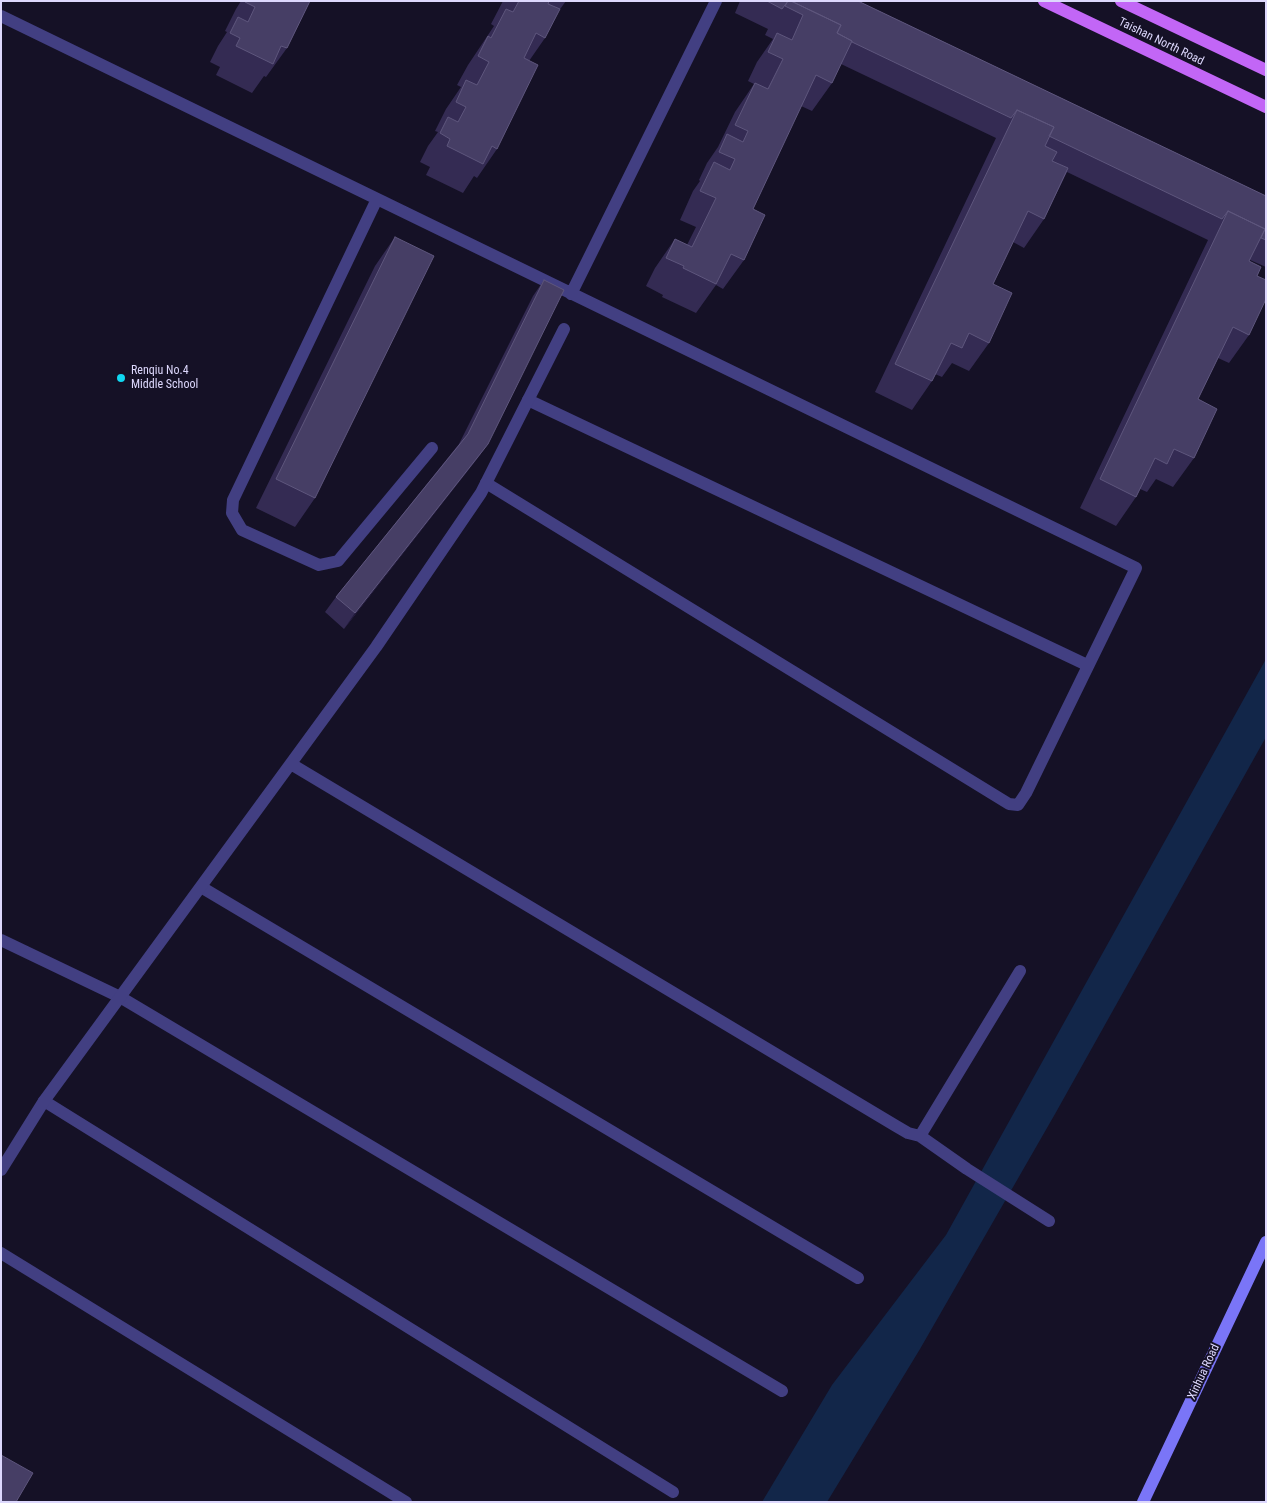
<!DOCTYPE html>
<html>
<head>
<meta charset="utf-8">
<style>
  body { margin:0 }
  #map { position:relative; width:1267px; height:1503px; overflow:hidden; background:#151126; font-family:"Roboto Condensed",sans-serif }
  canvas { display:block }
  .frame { position:absolute; inset:0; border:2px solid #ddd8fd; pointer-events:none }
</style>
</head>
<body>
<div id="map">
<canvas width="1267" height="1503"></canvas>
<div class="frame"></div>
</div>
<script>
const g = document.querySelector('canvas').getContext('2d');
g.lineJoin = 'round';
function paint(path, color) {
  g.fillStyle = color;
  g.fill(path, 'evenodd');
}
function shape(rows) {
  const path = new Path2D();
  for (const r of rows) {
    path.moveTo(r[0], r[1]);
    for (let i = 2; i < r.length; i += 2) path.lineTo(r[i], r[i + 1]);
  }
  return path;
}
function trace(path, color, width, dash) {
  g.strokeStyle = color;
  g.lineWidth = width;
  g.lineCap = dash ? 'butt' : 'round';
  g.setLineDash(dash || []);
  g.stroke(path);
}
function label(font, color, halo, rows, align = 'center') {
  g.font = font + ' "Roboto Condensed",sans-serif';
  g.lineWidth = 4;
  g.setLineDash([]);
  g.textBaseline = 'middle';
  g.strokeStyle = halo;
  g.fillStyle = color;
  for (const [text, x, y, turn = 0] of rows) {
    g.save();
    g.translate(x, y);
    g.rotate((+turn || 0) * Math.PI / 180);
    g.textAlign = isNaN(turn) ? turn : align;
    if (halo) g.strokeText(text, 0, 0);
    g.fillText(text, 0, 0);
    g.restore();
  }
}
paint(shape([
  [1266,659,1266,737,1055,1114,920,1349,827,1502,762,1502,832,1385,946,1235]
]), '#122649');
trace(shape([
  [1,16,1136,568,1026,793,1018,805,1009,804,486,483],
  [377,199,233,500,232,513,242,530,319,565,338,561,432,448],
  [571,294,716,1],
  [528,400,1087,665],
  [201,887,858,1278],
  [1,940,120,997,782,1391],
  [44,1101,673,1492]
]), '#423f82', 12);
trace(shape([
  [291,764,896,1126,908,1133,920,1136,967,1169,1049,1221],
  [920,1136,1020,971],
  [1,1170,44,1101,376,647,481,493,564,329],
  [1,1253,406,1502]
]), '#423f82', 12);
trace(shape([
  [1143,1502,1266,1242]
]), '#7a75f7', 12);
trace(shape([
  [1044,1,1266,107],
  [1121,1,1266,70]
]), '#c266f6', 12);
paint(shape([
  [241,1,310,1,287,48,266,77,264,76,252,93,216,75,220,67,210,62,218,46,227,32,225,31,236,9],
  [503,1,566,1,558,12,545,38,529,61,497,149,477,178,474,176,463,193,426,175,430,167,420,162,428,146,438,132,435,131,446,109,461,87,457,85,468,65,494,26,491,24],
  [740,1,858,1,1266,196,1266,267,1250,260,1249,261,1257,276,1249,335,1229,363,1218,358,1198,399,1194,458,1173,487,1156,479,1147,492,1140,489,1136,497,1116,526,1080,508,1208,240,1067,172,1044,219,1024,248,1013,242,993,284,989,343,969,371,952,363,942,377,935,374,932,381,912,410,875,392,996,138,841,64,832,83,812,111,801,106,753,209,744,260,723,289,716,285,696,313,662,297,663,295,646,286,655,268,675,239,687,245,696,227,680,220,693,191,700,181,699,180,707,163,718,147,735,112,754,84,748,81,757,62,773,39,765,35,768,29,735,13],
  [395,237,315,498,295,527,256,508,375,266],
  [544,280,488,444,477,459,344,629,325,612,336,597,459,444,533,296]
]), '#342b53');
paint(shape([
  [488,444,477,459,344,629,355,613]
]), '#201939');
const building = shape([
  [246,1,310,1,287,48,281,46,273,64,236,46,240,38,230,33,238,17,248,22,255,7,245,2,246,1],
  [519,1,549,1,548,4,560,9,545,38,536,33,524,58,538,65,497,149,492,146,483,164,447,146,450,139,440,133,448,117,458,122,466,107,456,102,466,80,477,85,489,62,478,56,488,36,491,38,506,9,513,12,519,1],
  [767,1,788,1,782,9,767,1],
  [788,1,791,1,841,25,837,33,852,41,832,83,816,75,753,209,765,215,744,260,731,254,716,284,683,268,684,266,666,258,675,239,692,247,716,198,700,191,714,162,730,170,735,159,719,152,727,134,743,142,748,131,735,125,755,83,768,89,783,59,768,52,777,33,792,40,803,15,785,6,788,1],
  [791,1,858,1,1266,196,1266,240,1261,238,1265,229,1228,211,1222,219,1049,136,1054,127,1017,110,1011,118,852,42,852,41,837,33,841,25,791,1],
  [1017,110,1054,127,1045,146,1057,152,1052,161,1068,168,1044,219,1028,211,993,284,1012,293,989,343,969,333,962,348,951,343,932,381,895,364,1017,110],
  [1228,211,1265,229,1249,261,1261,267,1257,276,1266,280,1266,299,1249,335,1233,327,1198,399,1217,409,1194,458,1174,449,1167,464,1155,458,1136,497,1100,479,1228,211],
  [395,237,434,256,315,498,276,479,395,237],
  [544,280,564,290,488,444,355,613,336,597,468,434,544,280],
  [1,1455,33,1473,16,1502,1,1502,1,1455]
]);
paint(building, '#463e65');
trace(building, '#5e567d', 1);
for (const [x, y, r, color] of [
  [121,378,5,"#10d7f1"]
]) {
  const dot = new Path2D();
  dot.arc(x, y, r, 0, 2 * Math.PI);
  g.fillStyle = color;
  g.fill(dot);
  trace(dot, '#151126', 2);
}
label('12px', '#ddd8fd', '#151126', [
  ["Taishan North Road",1161,42,26],
  ["Xinhua Road",1204,1372,-65]
]);
label('12px', '#ddd8fd', '#151126', [
  ["Renqiu No.4",131,371],
  ["Middle School",131,385]
], 'left');
</script>
</body>
</html>
